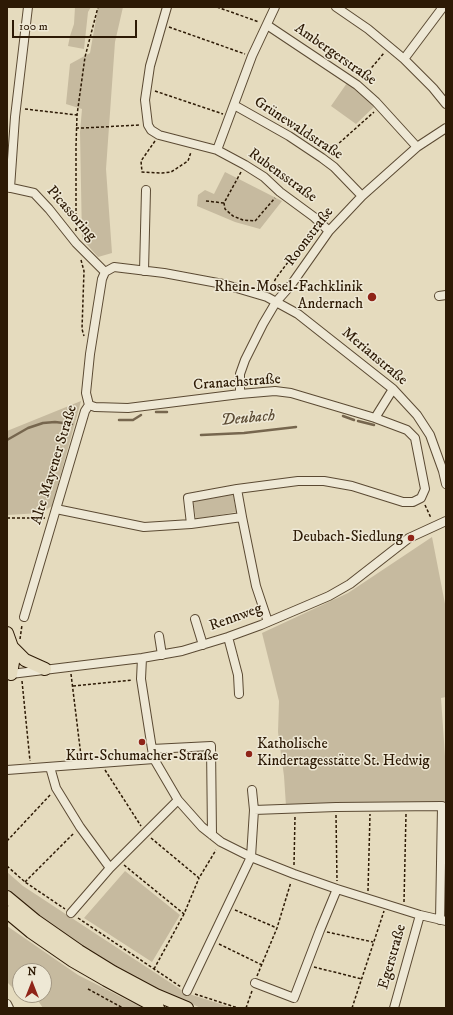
<!DOCTYPE html>
<html>
<head>
<meta charset="utf-8">
<style>
  body { margin:0 }
  #map { position:relative; width:453px; height:1015px; overflow:hidden; background:#e5dbbe; font-family:"IM FELL DW Pica",serif }
  canvas { display:block }
  .frame { position:absolute; inset:0; border:8px solid #2d1a05; pointer-events:none }
  .north { position:absolute; left:12px; top:963px; width:40px; height:40px; box-sizing:border-box; background:#eee8d5; border:1px solid #a19682; border-radius:50%; rotate:0deg; font-size:11px; font-weight:700; line-height:16px; text-align:center; color:#2d1a05 }
  .north::after { content:''; display:block; margin:auto; width:14px; height:18px; background:#8f2418; clip-path:polygon(50% 0,100% 100%,50% 72%,0 100%) }
  .scale { position:absolute; left:12px; top:20px; width:125px; height:18px; box-sizing:border-box; border:2px solid #2d1a05; border-top:0; padding-left:5px; font-size:12px; line-height:14px; white-space:nowrap; color:#2d1a05; -webkit-text-stroke:3px #eee8d5; paint-order:stroke }
</style>
</head>
<body>
<div id="map">
<canvas width="453" height="1015"></canvas>
<div class="frame"></div>
<div class="north">N</div>
<div class="scale">100 m</div>
</div>
<script>
const g = document.querySelector('canvas').getContext('2d');
g.lineJoin = 'round';
function paint(path, color) {
  g.fillStyle = color;
  g.fill(path, 'evenodd');
}
function shape(rows) {
  const path = new Path2D();
  for (const r of rows) {
    path.moveTo(r[0], r[1]);
    for (let i = 2; i < r.length; i += 2) path.lineTo(r[i], r[i + 1]);
  }
  return path;
}
function trace(path, color, width, dash) {
  g.strokeStyle = color;
  g.lineWidth = width;
  g.lineCap = dash ? 'butt' : 'round';
  g.setLineDash(dash || []);
  g.stroke(path);
}
function label(font, color, halo, rows, align = 'center') {
  g.font = font + ' "IM FELL DW Pica",serif';
  g.lineWidth = 3;
  g.setLineDash([]);
  g.textBaseline = 'middle';
  g.strokeStyle = halo;
  g.fillStyle = color;
  for (const [text, x, y, turn = 0] of rows) {
    g.save();
    g.translate(x, y);
    g.rotate((+turn || 0) * Math.PI / 180);
    g.textAlign = isNaN(turn) ? turn : align;
    if (halo) g.strokeText(text, 0, 0);
    g.fillText(text, 0, 0);
    g.restore();
  }
}
paint(shape([
  [75,7,91,7,88,12,84,49,68,46,70,36,74,24],
  [98,7,123,7,115,42,106,169,112,253,98,257,82,239,80,132,82,109,66,104,70,64,90,53],
  [347,83,375,106,356,124,331,106],
  [225,172,282,201,260,229,235,222,197,206,198,195,205,190,214,194],
  [81,401,52,506,41,513,7,515,7,431],
  [233,494,236,512,196,519,193,501],
  [432,537,446,609,446,697,441,698,446,771,446,802,286,806,284,776,278,732,279,701,262,633,348,593],
  [125,871,180,915,152,962,84,918],
  [7,872,23,886,186,993,233,1008,201,1008,160,991,111,965,55,928,7,893],
  [7,926,78,975,143,1008,43,1008,34,995,44,995,44,971,20,971,20,989,16,991,7,982]
]), '#c6ba9f');
trace(shape([
  [156,412,167,412],
  [343,416,354,420],
  [119,420,133,420,141,415],
  [358,421,374,425],
  [201,435,244,433,296,427],
  [7,440,28,428,43,423,55,422,72,424]
]), '#76664e', 2.5);
const minor = shape([
  [167,7,150,66,145,100,148,125,151,130,159,135,217,150,245,165,264,177,280,192,314,217,329,231],
  [336,7,368,29,404,59,433,88,446,104],
  [267,25,357,85,376,102,417,147],
  [404,59,443,7],
  [234,105,289,136,322,158,334,167,362,196],
  [217,150,252,56,275,7],
  [7,187,34,193,49,209,76,243,105,272],
  [10,188,15,117,28,7],
  [144,271,146,190],
  [105,272,114,267,164,273,223,284,267,297,298,314,393,389,417,415,430,435,443,471,446,484],
  [439,296,446,295],
  [240,394,240,374,245,360,263,324,276,302,291,285,329,231,362,196,417,147,446,128],
  [89,405,95,407,128,408,240,394,275,391,291,393,375,418,393,389],
  [56,509,144,527,191,524,242,517,237,489,298,481,324,481,352,486,403,502,413,502,421,498,425,489,415,438,407,430,375,418],
  [242,517,256,586,268,622],
  [191,524,188,498,237,489],
  [24,617,85,411,89,405,86,393,90,354,102,279,105,272],
  [195,619,203,645],
  [159,636,162,655],
  [228,637,238,675,239,694],
  [142,658,141,679,152,749,154,759,178,800,202,827,221,842,251,857,294,874,337,889,420,915,446,921],
  [11,674,142,658,182,651,228,637,261,625,329,596,350,584,409,538,446,521],
  [152,749,211,746,212,835],
  [50,767,56,788,80,827,110,868,178,800],
  [7,770,154,759],
  [252,790,254,810],
  [71,913,110,868],
  [255,983,294,998,320,930,337,889],
  [187,991,251,857,254,810,336,807,442,806,440,920],
  [7,1004,9,1008],
  [394,1008,420,915]
]);
const highway = shape([
  [7,633,12,647,13,662,11,674],
  [12,647,25,660,45,669],
  [7,897,36,921,79,951,113,972,156,995,187,1008],
  [7,912,31,932,73,961,106,980,158,1008]
]);
trace(minor, '#5b4a33', 10);
trace(highway, '#2d1a05', 14);
trace(shape([
  [217,7,259,22],
  [169,27,245,54],
  [362,79,384,53],
  [155,91,223,114],
  [25,109,77,115],
  [76,128,83,128,140,125],
  [155,141,141,161,142,172,162,173,171,172,188,161,191,152],
  [328,153,374,112],
  [241,172,224,203,225,209,233,216,243,220,255,221,275,198],
  [206,201,224,203],
  [76,231,76,146,77,115,85,57,98,7],
  [81,260,84,271,82,329,84,336],
  [270,290,276,278,314,228],
  [425,505,431,518],
  [7,518,45,518],
  [20,639,22,625],
  [71,674,81,756],
  [22,681,30,761],
  [73,686,132,680],
  [105,770,141,826],
  [336,815,337,881],
  [151,838,199,878,216,850],
  [7,841,51,794],
  [124,865,184,914,199,878],
  [294,865,295,816],
  [7,866,25,882,65,909],
  [25,882,74,833],
  [368,891,370,814],
  [404,902,406,814],
  [235,910,277,928],
  [78,918,181,987],
  [327,932,373,942],
  [219,944,262,965],
  [314,967,362,979],
  [154,969,184,914],
  [257,976,277,928,291,882],
  [88,989,123,1008],
  [195,994,238,1008],
  [246,1008,252,991],
  [352,1008,384,911]
]), '#2d1a05', 1.5, [3, 2]);
trace(minor, '#eee8d5', 8);
trace(highway, '#e5dbbe', 12);
for (const [x, y, r, color] of [
  [372,297,5,"#8f2418"],
  [411,538,4,"#8f2418"],
  [142,742,4,"#8f2418"],
  [249,754,4,"#8f2418"]
]) {
  const dot = new Path2D();
  dot.arc(x, y, r, 0, 2 * Math.PI);
  g.fillStyle = color;
  g.fill(dot);
  trace(dot, '#eee8d5', 1.5);
}
label('15px', '#2d1a05', '#eee8d5', [
  ["Ambergerstraße",335,55,35],
  ["Grünewaldstraße",298,129,33],
  ["Rubensstraße",282,176,36],
  ["Picassoring",71,214,49],
  ["Roonstraße",310,237,-53],
  ["Merianstraße",374,357,40],
  ["Cranachstraße",237,383,-4],
  ["Alte Mayener Straße",55,465,-73],
  ["Rennweg",236,618,-20],
  ["Egerstraße",393,957,-74]
]);
label('15px', '#2d1a05', '#eee8d5', [
  ["Rhein-Mosel-Fachklinik",363,288],
  ["Andernach",363,305],
  ["Deubach-Siedlung",403,538],
  ["Katholische",257,745,"left"],
  ["Kindertagesstätte St. Hedwig",257,762,"left"],
  ["Kurt-Schumacher-Straße",142,757,"center"]
], 'right');
label('italic 16px', '#5d4d36', '#eee8d5', [
  ["Deubach",248,419,-5]
]);
</script>
</body>
</html>
